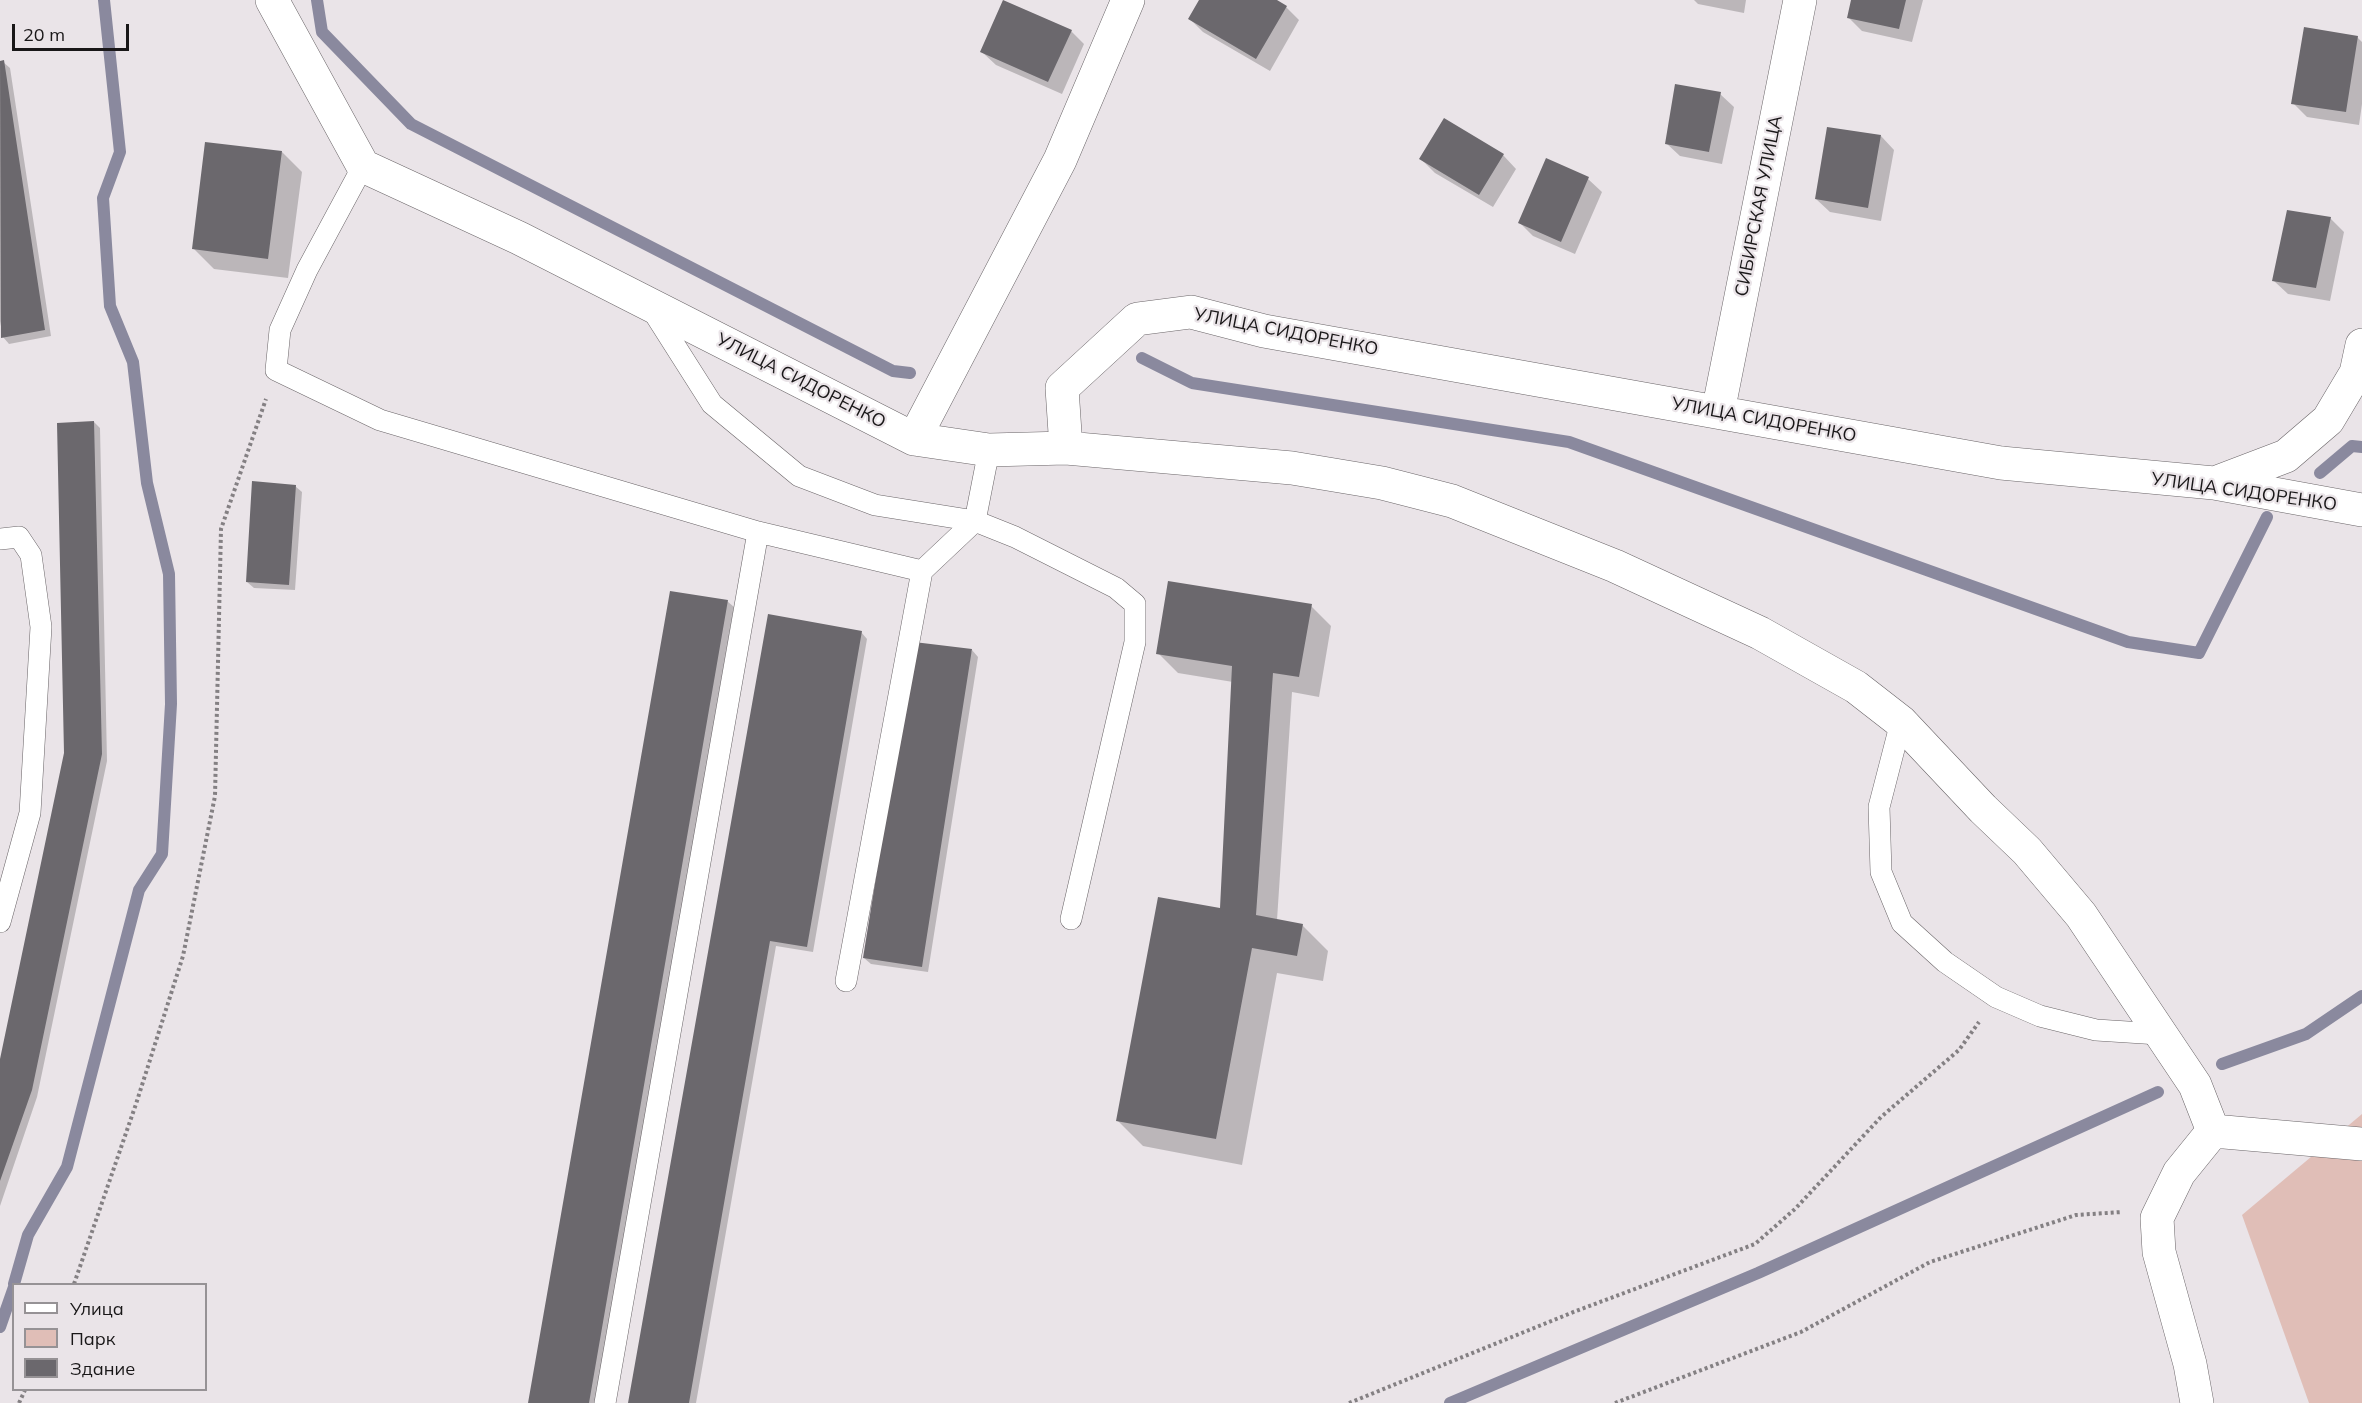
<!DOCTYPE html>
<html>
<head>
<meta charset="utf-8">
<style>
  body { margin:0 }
  #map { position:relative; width:2362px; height:1403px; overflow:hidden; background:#eae4e8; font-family:Mulish,sans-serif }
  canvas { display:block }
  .legend { position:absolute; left:12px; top:1283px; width:195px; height:108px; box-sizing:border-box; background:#eae4e8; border:2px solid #969295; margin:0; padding:8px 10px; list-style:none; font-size:18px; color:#191718 }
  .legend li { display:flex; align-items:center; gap:12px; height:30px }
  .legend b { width:30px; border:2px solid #969295 }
  .scale { position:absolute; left:12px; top:24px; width:117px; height:27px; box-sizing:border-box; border:3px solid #191718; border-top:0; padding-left:8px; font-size:18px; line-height:21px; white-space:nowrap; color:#191718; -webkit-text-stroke:4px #eae4e8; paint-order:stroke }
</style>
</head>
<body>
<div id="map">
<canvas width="2362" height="1403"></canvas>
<ul class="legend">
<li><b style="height:8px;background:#fff"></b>Улица</li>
<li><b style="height:16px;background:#e0beb7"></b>Парк</li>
<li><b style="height:16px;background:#6b686d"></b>Здание</li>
</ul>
<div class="scale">20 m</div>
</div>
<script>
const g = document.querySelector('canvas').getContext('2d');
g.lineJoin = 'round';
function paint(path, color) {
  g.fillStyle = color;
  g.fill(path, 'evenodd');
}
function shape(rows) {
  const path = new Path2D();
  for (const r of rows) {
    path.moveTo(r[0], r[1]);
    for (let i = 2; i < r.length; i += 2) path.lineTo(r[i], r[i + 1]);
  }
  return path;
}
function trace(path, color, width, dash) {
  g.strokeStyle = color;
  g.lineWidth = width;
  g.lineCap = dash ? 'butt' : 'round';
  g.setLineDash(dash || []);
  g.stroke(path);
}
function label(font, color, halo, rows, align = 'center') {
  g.font = font + ' Mulish,sans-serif';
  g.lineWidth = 4.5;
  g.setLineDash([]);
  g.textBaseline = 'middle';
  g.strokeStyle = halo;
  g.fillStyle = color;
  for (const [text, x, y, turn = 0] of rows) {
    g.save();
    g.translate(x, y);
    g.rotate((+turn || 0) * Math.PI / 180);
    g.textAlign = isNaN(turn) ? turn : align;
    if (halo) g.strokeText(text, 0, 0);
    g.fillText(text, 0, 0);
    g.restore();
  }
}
paint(shape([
  [2362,1114,2362,1403,2309,1403,2242,1215]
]), '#e0beb7');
paint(shape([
  [1201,0,1274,0,1286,7,1299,20,1270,71,1203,32,1190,19],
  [1694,0,1746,0,1744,13,1698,4],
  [1852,0,1923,0,1912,42,1862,31,1849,18],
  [1071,31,1084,44,1062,94,996,65,982,52],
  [2357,37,2362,42,2362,104,2359,125,2307,117,2293,103],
  [0,62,3,62,10,68,51,336,9,344,3,337,0,321],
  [1720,94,1734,107,1722,164,1680,156,1666,143],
  [1881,136,1894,150,1881,221,1830,212,1816,199],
  [282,152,302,172,288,278,214,269,194,249],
  [1503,155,1516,169,1493,207,1435,173,1421,159],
  [1588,179,1602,192,1575,254,1533,236,1519,222],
  [2330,218,2344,232,2330,301,2288,294,2274,281],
  [94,422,100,428,107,761,37,1097,0,1206,0,1067,65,753],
  [295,486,302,492,295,590,254,588,247,582],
  [727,601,734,607,596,1403,530,1403],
  [1311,606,1331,626,1319,697,1292,692,1277,920,1302,925,1328,951,1323,981,1277,973,1242,1165,1143,1146,1117,1120,1224,911,1233,682,1178,673,1158,653],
  [861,632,867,639,813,952,776,946,696,1403,630,1403],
  [972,650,978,657,928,972,871,964,864,958]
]), '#0003');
trace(shape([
  [317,0,322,32,411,124,893,371,910,373],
  [1142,358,1192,383,1569,442,2128,642,2199,653,2267,517],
  [2320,473,2352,446,2362,447],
  [2222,1064,2306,1034,2362,996],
  [14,1284,28,1235,67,1167,139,890,162,854,171,704,169,574,147,483,133,362,110,306,103,198,120,152,104,0],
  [0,1327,14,1287],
  [1450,1403,1758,1273,2158,1092]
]), '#8a899e', 12);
paint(shape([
  [1003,0,1072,30,1048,82,980,52],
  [1199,0,1277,0,1287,6,1256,59,1188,19],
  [1851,0,1906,0,1899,29,1847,18],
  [2304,27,2358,36,2346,112,2291,104],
  [4,60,45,330,1,338,0,61],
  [1675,84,1721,92,1709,152,1665,144],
  [1444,118,1504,154,1479,195,1419,159],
  [1827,127,1881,135,1868,208,1815,199],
  [205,142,282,151,268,259,192,249],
  [1546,158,1589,177,1561,242,1518,223],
  [2287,210,2331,217,2316,288,2272,281],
  [94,421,102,754,32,1090,0,1181,0,1059,64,753,57,423],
  [252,481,296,485,289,585,246,582],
  [1168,581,1312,604,1299,677,1273,673,1256,915,1303,924,1297,956,1252,948,1216,1139,1116,1121,1158,897,1220,908,1232,666,1156,654],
  [670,591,728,600,589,1403,528,1403],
  [768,614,862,631,807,947,770,941,689,1403,628,1403],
  [914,642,972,649,922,967,863,958]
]), '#6b686d');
const lane = shape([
  [363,166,307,270,280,330,276,370,380,420,758,532,922,571,975,521,989,450],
  [651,308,712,404,799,476,875,505,975,521,1015,537,1116,588,1135,604,1135,642,1071,919],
  [0,539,19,537,31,555,41,627,30,813,0,922],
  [1901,722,1879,807,1881,872,1902,923,1945,962,1996,997,2040,1016,2096,1030,2159,1034],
  [846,981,922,571],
  [605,1403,758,532]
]);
const street = shape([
  [272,0,363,166,519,238,914,439,989,450,1066,448,1062,388,1137,319,1191,312,1264,331,2001,463,2214,483,2362,510],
  [1718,412,1800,0],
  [914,439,1060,160,1128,0],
  [1066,448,1292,468,1382,483,1452,501,1615,566,1760,633,1856,687,1901,722,1983,809,2027,851,2081,915,2195,1085,2213,1131,2362,1144],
  [2215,483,2286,456,2328,420,2356,373,2362,345],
  [2197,1403,2190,1364,2159,1252,2157,1218,2179,1173,2213,1131]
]);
trace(lane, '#6a6568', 22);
trace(street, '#6a6568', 34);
trace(shape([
  [74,1284,136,1104,183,956,215,796,221,529,266,399],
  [19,1403,25,1390],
  [1349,1403,1576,1311,1755,1244,1795,1209,1881,1117,1959,1050,1979,1022],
  [1615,1403,1801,1332,1930,1262,2076,1215,2122,1212]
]), '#848083', 4, [3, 3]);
trace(lane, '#fff', 21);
trace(street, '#fff', 33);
label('18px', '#191718', '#eae4e8', [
  ["СИБИРСКАЯ УЛИЦА",1759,206,-79],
  ["УЛИЦА СИДОРЕНКО",1286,332,11],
  ["УЛИЦА СИДОРЕНКО",801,381,27],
  ["УЛИЦА СИДОРЕНКО",1764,420,10],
  ["УЛИЦА СИДОРЕНКО",2244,492,8]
]);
</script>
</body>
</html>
